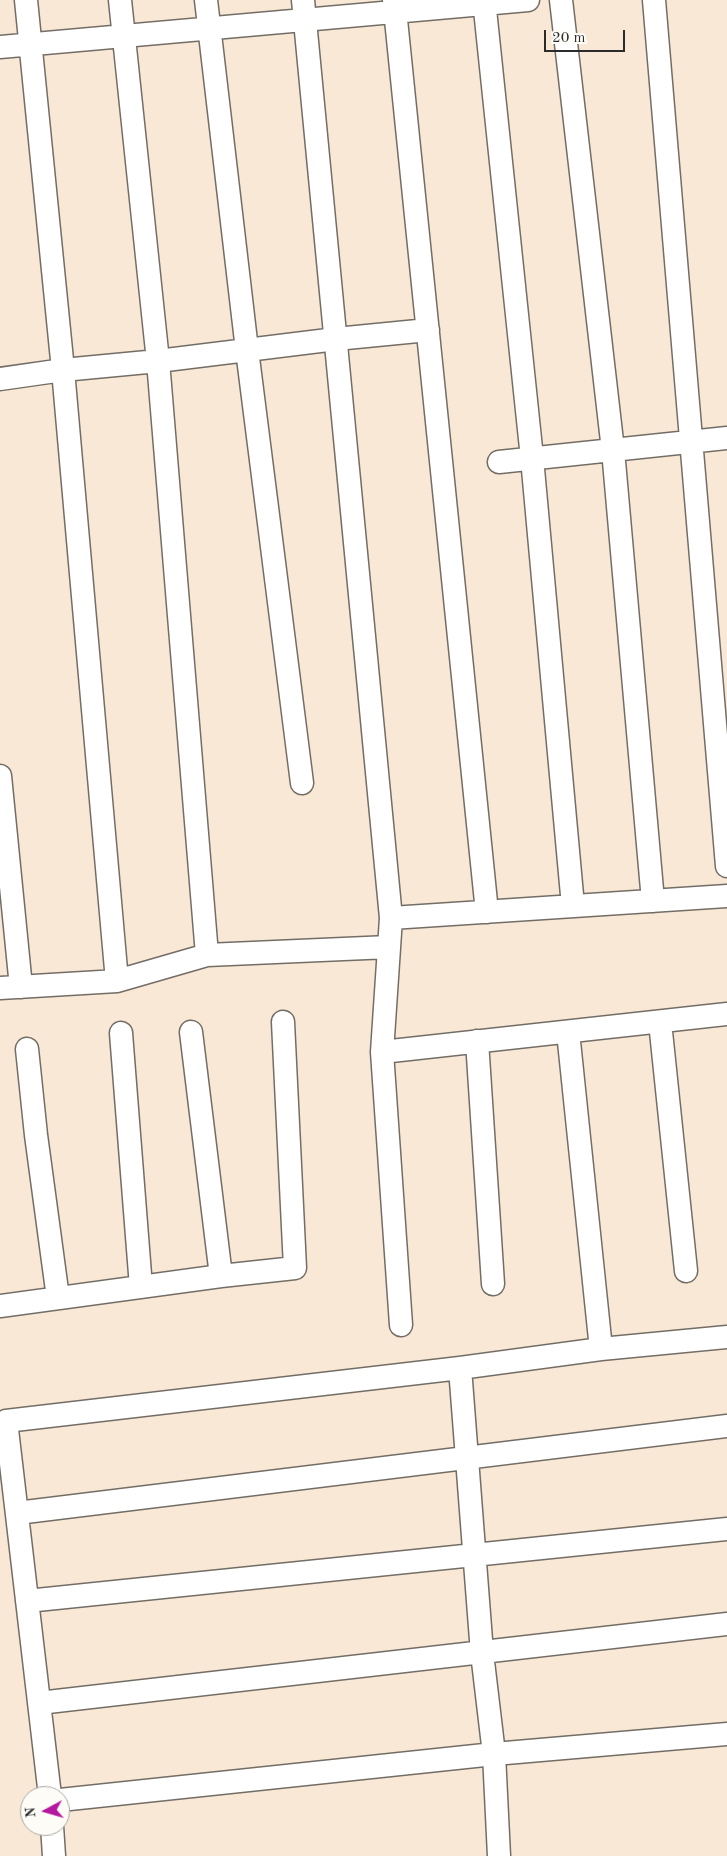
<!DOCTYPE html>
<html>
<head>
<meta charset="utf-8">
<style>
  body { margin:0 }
  #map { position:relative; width:727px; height:1856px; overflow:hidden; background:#f8e8d5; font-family:"Old Standard TT",serif }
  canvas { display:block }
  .north { position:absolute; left:20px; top:1786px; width:50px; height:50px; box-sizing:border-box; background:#fdfcf7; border:1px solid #a9a8a5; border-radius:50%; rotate:264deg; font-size:14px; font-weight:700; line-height:20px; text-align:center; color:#2b2b2b }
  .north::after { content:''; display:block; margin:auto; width:18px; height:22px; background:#b5179e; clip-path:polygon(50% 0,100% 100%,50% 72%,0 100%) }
  .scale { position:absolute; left:544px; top:30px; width:81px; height:22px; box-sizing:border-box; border:2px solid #2b2b2b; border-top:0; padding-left:6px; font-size:15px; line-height:18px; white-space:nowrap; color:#2b2b2b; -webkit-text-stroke:4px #fdfcf7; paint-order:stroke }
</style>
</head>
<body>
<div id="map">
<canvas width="727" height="1856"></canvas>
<div class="north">N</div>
<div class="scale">20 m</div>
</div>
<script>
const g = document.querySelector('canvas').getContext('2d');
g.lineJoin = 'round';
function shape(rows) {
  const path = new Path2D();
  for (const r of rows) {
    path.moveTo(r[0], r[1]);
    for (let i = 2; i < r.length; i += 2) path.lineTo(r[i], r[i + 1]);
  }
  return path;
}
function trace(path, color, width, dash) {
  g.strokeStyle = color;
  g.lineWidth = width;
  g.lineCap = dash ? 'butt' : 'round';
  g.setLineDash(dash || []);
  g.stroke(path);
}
const street = shape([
  [26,0,63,370,117,981],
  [120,0,158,361,207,955],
  [206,0,247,350,302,783],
  [303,0,391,918,382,1052],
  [394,0,487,912],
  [484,0,532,458,573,906],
  [561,0,613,450,653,901],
  [654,0,727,866],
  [0,47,528,0],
  [0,379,63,370,158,361,336,339,428,330],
  [499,462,727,438],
  [0,776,21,987],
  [391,918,727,896],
  [0,988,117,981,207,955,389,947],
  [660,1022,686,1271],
  [191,1032,221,1276],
  [568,1032,601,1349],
  [121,1033,141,1287],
  [477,1041,493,1284],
  [27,1049,36,1135,58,1298],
  [0,1306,221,1276,295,1268,283,1022],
  [401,1325,382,1052,727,1014],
  [460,1368,482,1653,494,1754,499,1856],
  [17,1513,727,1426],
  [27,1601,727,1529],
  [39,1703,727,1624],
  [50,1796,6,1421,460,1368,601,1349,727,1337],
  [60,1800,494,1754,727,1734],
  [52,1826,54,1856]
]);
trace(street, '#736d66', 25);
trace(street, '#fff', 22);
</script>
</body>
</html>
